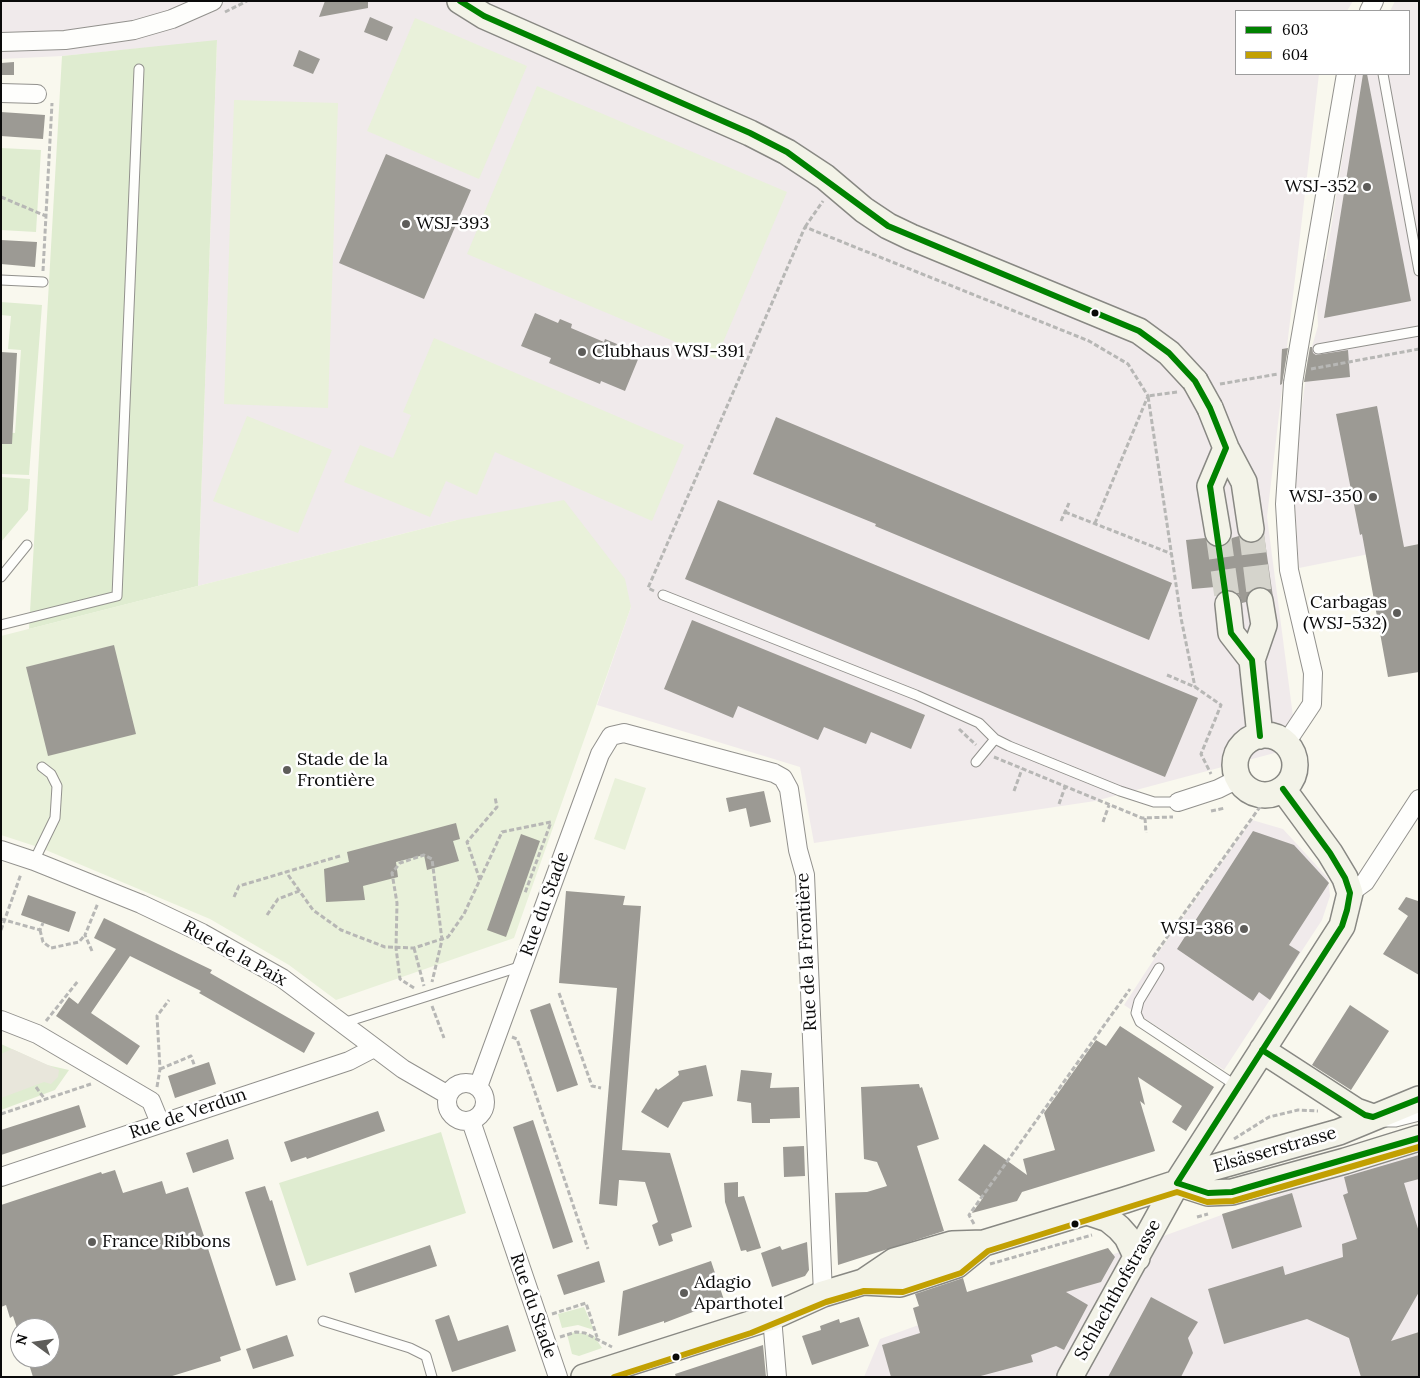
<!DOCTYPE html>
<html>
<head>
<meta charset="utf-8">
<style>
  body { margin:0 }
  #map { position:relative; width:1420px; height:1378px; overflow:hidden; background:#f9f8ee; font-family:Lora,serif }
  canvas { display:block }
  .frame { position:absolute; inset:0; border:2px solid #0a0a0a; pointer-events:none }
  .legend { position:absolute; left:1235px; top:10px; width:175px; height:65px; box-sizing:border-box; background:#fff; border:1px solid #9d9d9d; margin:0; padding:6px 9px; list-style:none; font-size:15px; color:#0a0a0a }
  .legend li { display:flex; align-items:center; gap:10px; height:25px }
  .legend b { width:25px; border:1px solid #9d9d9d }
  .north { position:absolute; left:10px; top:1318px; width:50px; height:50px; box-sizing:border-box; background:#fff; border:1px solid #9d9d9d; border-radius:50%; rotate:284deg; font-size:14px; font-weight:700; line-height:20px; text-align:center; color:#0a0a0a }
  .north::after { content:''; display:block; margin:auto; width:18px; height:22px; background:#5e5d5a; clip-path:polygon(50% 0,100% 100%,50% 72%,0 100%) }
</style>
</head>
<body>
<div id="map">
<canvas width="1420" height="1378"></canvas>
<div class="frame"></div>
<ul class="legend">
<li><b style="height:6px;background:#008200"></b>603</li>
<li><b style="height:6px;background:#c2a002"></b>604</li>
</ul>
<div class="north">N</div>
</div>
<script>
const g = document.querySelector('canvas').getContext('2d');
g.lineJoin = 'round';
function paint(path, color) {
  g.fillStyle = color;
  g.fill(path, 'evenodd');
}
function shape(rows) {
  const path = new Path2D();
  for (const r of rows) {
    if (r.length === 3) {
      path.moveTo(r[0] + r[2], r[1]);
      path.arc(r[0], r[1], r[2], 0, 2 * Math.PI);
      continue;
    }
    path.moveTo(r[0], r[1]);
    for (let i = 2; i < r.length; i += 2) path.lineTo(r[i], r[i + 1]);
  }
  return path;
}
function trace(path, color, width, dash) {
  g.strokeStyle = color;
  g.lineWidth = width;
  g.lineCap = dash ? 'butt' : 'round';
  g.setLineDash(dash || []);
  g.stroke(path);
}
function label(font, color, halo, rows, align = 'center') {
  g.font = font + ' Lora,serif';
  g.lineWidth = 5;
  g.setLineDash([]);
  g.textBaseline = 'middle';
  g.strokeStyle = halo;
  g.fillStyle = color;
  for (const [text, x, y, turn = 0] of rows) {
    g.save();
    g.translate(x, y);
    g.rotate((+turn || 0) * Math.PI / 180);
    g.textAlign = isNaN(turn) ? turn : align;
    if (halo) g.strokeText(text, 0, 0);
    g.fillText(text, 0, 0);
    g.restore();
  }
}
paint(shape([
  [1,1,1353,1,1347,11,1236,11,1236,74,1319,74,1267,517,1297,747,1095,801,814,843,800,767,597,705,631,607,457,520,198,586,217,41,62,56,1,59],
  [1395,1,1419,1,1419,544,1299,568,1293,477,1308,360,1318,326,1317,303,1323,260,1326,259,1356,74,1409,74,1409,11,1390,11],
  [1252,820,1283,829,1328,878,1330,896,1322,920,1224,1070,1124,1005,1158,953],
  [1419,1153,1419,1377,864,1377,880,1339,1282,1193]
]), '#f0eaeb');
paint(shape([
  [217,40,198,586,29,629,62,56],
  [1,148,41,150,36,232,1,230],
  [1,302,42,305,29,475,1,474,2,432,15,433,21,350,8,349,11,316,1,315],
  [1,477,30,479,28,510,1,542],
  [1,1044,47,1065,69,1070,55,1090,1,1110],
  [441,1132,466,1213,307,1266,279,1183],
  [584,1307,594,1330,578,1325,562,1328,558,1314],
  [576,1332,594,1336,602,1348,579,1356,572,1354,567,1334]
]), '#dfecd0');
paint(shape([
  [415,18,527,66,479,179,367,131],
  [537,86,787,192,716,359,467,254],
  [234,100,338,103,328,408,224,404],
  [434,338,684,445,652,521,495,452,477,495,446,481,430,517,344,482,360,445,393,458,411,415,403,412],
  [247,416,332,450,298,533,213,501],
  [564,500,625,579,631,607,514,938,336,1000,289,965,210,919,41,848,1,835,1,636,457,520],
  [615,778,646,788,625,850,594,839]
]), '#e9f1da');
paint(shape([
  [12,1049,59,1070,58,1077,51,1084,44,1082,1,1098,1,1054]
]), '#e8e6db');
paint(shape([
  [325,1,368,1,368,8,319,17],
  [370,17,393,27,387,41,364,32],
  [299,50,320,59,313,74,293,66],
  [14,62,14,75,1,75,1,63],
  [1363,74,1367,74,1411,301,1324,318],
  [1,112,45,115,43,139,1,136],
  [386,154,471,190,424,299,339,263],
  [1,240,37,242,35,267,1,264],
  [535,313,558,323,560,319,572,324,571,328,604,342,605,339,617,344,616,347,639,357,625,391,601,381,600,384,549,363,551,358,521,346],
  [1310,347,1312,347,1313,353,1316,355,1348,350,1350,377,1304,382],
  [1288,348,1282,384,1280,385,1282,349],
  [1,352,17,353,12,444,1,444],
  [1377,406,1404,547,1419,544,1419,672,1388,677,1362,534,1360,535,1336,414],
  [776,417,1172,583,1149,640,875,526,876,524,753,474],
  [718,500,1198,698,1165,777,685,579],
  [1264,535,1273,597,1265,588,1258,587,1251,590,1246,602,1242,603,1239,595,1233,591,1226,590,1217,595,1215,587,1192,589,1186,540,1205,538,1213,546,1220,547,1228,544,1232,538,1239,536,1245,542,1253,543,1260,541],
  [692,620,925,715,911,749,871,732,866,744,824,727,818,740,738,706,733,718,664,689],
  [114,645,136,734,48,756,26,667],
  [764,791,771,822,750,827,746,808,729,812,726,798],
  [456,823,460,839,453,841,459,861,427,870,424,855,396,862,398,877,363,886,365,900,326,902,324,869,349,862,347,852],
  [1253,831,1294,845,1329,883,1289,945,1300,952,1270,1000,1259,992,1253,1001,1177,949],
  [521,834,540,841,506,937,487,930],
  [566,891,625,896,623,905,641,906,622,1150,670,1153,692,1227,671,1234,673,1241,659,1246,652,1225,658,1222,645,1182,619,1180,617,1206,599,1204,617,988,559,983],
  [28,895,76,912,69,932,21,915],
  [1406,897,1418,901,1419,899,1419,975,1383,954,1408,916,1398,909],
  [104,918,212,970,210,973,315,1033,304,1053,199,993,201,991,130,956,91,1013,140,1046,127,1065,56,1016,69,997,78,1004,116,949,94,938],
  [550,1003,578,1085,557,1092,530,1010],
  [1350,1005,1389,1031,1351,1090,1312,1065],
  [1120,1026,1214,1087,1186,1131,1172,1122,1182,1106,1138,1077,1145,1105,1140,1101,1155,1151,1022,1192,1017,1201,972,1213,983,1198,958,1180,984,1144,1027,1175,1023,1159,1055,1150,1044,1113,1096,1040,1106,1046],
  [209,1062,216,1084,175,1098,168,1076],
  [706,1065,713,1096,683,1102,668,1128,641,1112,656,1088,658,1090,679,1075,678,1071],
  [741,1070,772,1073,770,1088,799,1087,800,1118,770,1119,770,1123,752,1123,751,1103,737,1101],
  [919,1084,920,1088,922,1087,939,1139,917,1146,944,1231,838,1265,835,1193,867,1192,887,1186,877,1162,864,1159,861,1087],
  [79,1105,86,1127,1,1155,1,1130],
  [378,1111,385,1131,307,1159,306,1157,291,1162,284,1142],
  [533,1120,573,1242,553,1249,513,1127],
  [228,1139,234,1159,193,1173,186,1153],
  [804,1146,805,1176,784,1177,783,1147],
  [1419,1155,1419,1179,1404,1183,1419,1232,1419,1292,1391,1341,1419,1332,1419,1377,1361,1377,1349,1338,1307,1319,1224,1344,1208,1289,1283,1266,1285,1275,1343,1257,1342,1244,1357,1239,1343,1195,1348,1193,1344,1177],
  [115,1170,123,1193,162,1181,166,1194,188,1187,241,1350,220,1357,221,1361,169,1377,33,1377,27,1358,50,1358,50,1328,17,1328,13,1316,10,1318,6,1305,1,1307,1,1205,101,1172,102,1174],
  [738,1182,738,1197,744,1196,761,1248,747,1252,746,1250,741,1251,725,1202,724,1183],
  [265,1186,270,1201,272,1200,296,1280,276,1286,245,1192],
  [1292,1193,1302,1227,1232,1249,1222,1214],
  [807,1242,809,1270,805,1276,772,1287,761,1253,780,1246,782,1250],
  [430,1245,437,1266,355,1293,349,1273],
  [1108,1248,1115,1257,1101,1282,1066,1292,1088,1305,1064,1350,1056,1346,1031,1355,1033,1362,977,1377,891,1377,882,1345,920,1333,913,1308,919,1306,915,1294,963,1278,967,1292],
  [599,1261,605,1282,564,1295,557,1275],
  [711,1261,724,1300,664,1323,664,1321,618,1336,623,1291],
  [1151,1297,1198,1322,1188,1338,1193,1353,1181,1377,1108,1377],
  [449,1315,458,1341,508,1325,516,1351,452,1372,435,1320],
  [859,1317,869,1346,812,1365,802,1336,821,1330,820,1326,839,1319,840,1323],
  [287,1335,294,1356,253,1369,246,1349],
  [763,1345,766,1377,676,1377,675,1374]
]), '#9c9a94');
trace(shape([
  [1251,529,1260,601],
  [1218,533,1228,604]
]), '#d5d4cc', 25, [25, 12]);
const lane = shape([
  [1383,74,1419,271],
  [1,280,43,282],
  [1318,349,1419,331],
  [1,577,27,545],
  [663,595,916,695,979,723,995,739,1009,746,1120,791,1154,802,1178,802],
  [1,625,117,596,139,69],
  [976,762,995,739],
  [34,861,55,818,57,786,51,774,42,767],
  [1159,968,1139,1001,1136,1013,1140,1022,1238,1087],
  [343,1023,522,966],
  [1385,1122,1396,1122,1419,1116],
  [323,1321,410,1348,426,1356,432,1377]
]);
const street = shape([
  [1369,11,1374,1],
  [1,42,65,40,134,30,172,19,213,1],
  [1,93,37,94],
  [1297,358,1346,74],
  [1286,743,1312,704,1313,673,1289,570,1285,504,1293,383],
  [1178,802,1218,789,1238,779],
  [1,850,34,861,141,904,202,933,282,978,403,1069,448,1095],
  [1350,893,1365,882,1419,799],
  [1,1020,37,1034,151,1101,160,1123],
  [466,1102,19],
  [478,1087,600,754,611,736,624,733,774,773,783,778,789,789,798,850,805,875,823,1294],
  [471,1121,558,1377],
  [1,1177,349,1061,374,1048],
  [772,1317,777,1377]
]);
const secondary = shape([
  [460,1,484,16,750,133,787,152,825,177,864,210,888,226,911,237,1139,331,1169,353,1195,381],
  [1210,408,1226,448,1244,482,1251,529],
  [1218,533,1210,486,1226,448],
  [1228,604,1231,633,1252,660],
  [1265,765,30],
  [1260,736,1252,660,1264,625,1260,601],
  [1262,1050,1356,1111,1373,1117],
  [1177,1183,1208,1193,1232,1192,1345,1161,1419,1138],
  [1087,1212,1108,1219,1119,1228,1127,1237,1137,1258],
  [863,1282,900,1284,957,1265,984,1243],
  [584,1377,772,1317,823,1294,863,1282,894,1261,952,1244,984,1243,1125,1200,1177,1183,1208,1169,1339,1132,1419,1099],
  [1070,1377,1177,1183,1342,926,1350,893,1345,878,1330,853,1283,789]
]);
trace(lane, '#92918d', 11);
trace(street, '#92918d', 20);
trace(secondary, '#888883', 28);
trace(shape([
  [225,12,247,1],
  [1,197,46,216],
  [805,227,823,201],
  [43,271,52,103],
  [1311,369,1419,349],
  [1220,384,1278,374],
  [1177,392,1148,396,1181,618,1195,687],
  [1065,512,1172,554],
  [1061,521,1069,503],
  [654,591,648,588,805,227,1089,341,1128,364,1148,396,1095,523],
  [1167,675,1195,687,1221,705,1201,754,1211,774],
  [959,729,976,745],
  [994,757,1142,818,1173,817],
  [1014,791,1022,769],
  [1059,804,1065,787],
  [1211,811,1225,808],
  [1145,818,1146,833],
  [1103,822,1109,805],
  [340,856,286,872,313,910,341,930,385,947,414,948,448,937,464,914,502,832,551,822,525,893],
  [480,880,467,842,497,807,495,797],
  [234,897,239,886,286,872],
  [267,915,278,899,299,891],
  [1,919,40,930,43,923],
  [1,930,21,874],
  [40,930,43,942,51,948,79,942,85,935],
  [414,948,424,986],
  [92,951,85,935,98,903],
  [1153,957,1267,797],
  [414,988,400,979,396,948,397,903,392,873,400,863,424,855,432,859,442,940,432,982],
  [559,993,592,1086,601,1088],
  [432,1006,444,1038],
  [46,1021,78,981],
  [512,1037,517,1039,588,1249],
  [160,1069,191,1056,195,1067],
  [36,1087,44,1098],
  [157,1087,160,1069,157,1016,169,1000],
  [1,1114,91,1084],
  [1234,1139,1269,1117,1298,1110,1318,1111],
  [1197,1217,1208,1214],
  [974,1224,969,1215,1130,989],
  [990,1264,1092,1235],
  [552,1314,586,1303,597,1337],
  [560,1337,576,1332,585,1333,612,1347]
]), '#b7b7b5', 3, [5, 2.5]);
trace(lane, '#fefefc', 9);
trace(street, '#fefefc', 18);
trace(secondary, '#f3f3e8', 25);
const streetBridge = shape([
  [1293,383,1297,358]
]);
const secondaryBridge = shape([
  [1195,381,1210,408]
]);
trace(streetBridge, '#92918d', 20, []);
trace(secondaryBridge, '#888883', 28, []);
trace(streetBridge, '#fefefc', 18);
trace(secondaryBridge, '#f3f3e8', 25);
trace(shape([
  [460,1,484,16,750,133,787,152,888,226,1139,331,1169,353,1195,381,1210,408,1226,448,1210,486,1231,633,1252,660,1260,736],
  [1262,1050,1365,1115,1373,1117,1419,1099],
  [1177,1183,1342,926,1347,910,1350,893,1345,878,1330,853,1283,789],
  [1177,1183,1208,1193,1232,1192,1419,1138]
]), '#008200', 6);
trace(shape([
  [614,1377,751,1333,826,1302,864,1291,903,1292,961,1273,988,1251,1177,1192,1207,1202,1233,1201,1419,1147]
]), '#c2a002', 6);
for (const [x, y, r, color] of [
  [1367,187,5,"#5e5d5a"],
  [406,224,5,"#5e5d5a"],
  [1095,313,4.5,"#0a0a0a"],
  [582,352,5,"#5e5d5a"],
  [1373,497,5,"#5e5d5a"],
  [1397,613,5,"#5e5d5a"],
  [287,770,5,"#5e5d5a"],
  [1244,929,5,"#5e5d5a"],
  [1075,1224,4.5,"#0a0a0a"],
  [92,1242,5,"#5e5d5a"],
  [684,1293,5,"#5e5d5a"],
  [676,1357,4.5,"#0a0a0a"]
]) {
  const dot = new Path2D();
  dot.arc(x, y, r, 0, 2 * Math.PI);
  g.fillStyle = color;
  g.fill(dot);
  trace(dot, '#fff', 2);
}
label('18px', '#0a0a0a', '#fff', [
  ["WSJ-352",1357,187,"right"],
  ["WSJ-393",416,224],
  ["Clubhaus WSJ-391",592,352],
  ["WSJ-350",1363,497,"right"],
  ["Carbagas",1387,603,"right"],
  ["(WSJ-532)",1387,624,"right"],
  ["Stade de la",297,760],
  ["Frontière",297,781],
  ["WSJ-386",1234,929,"right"],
  ["France Ribbons",102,1242],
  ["Adagio",694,1283],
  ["Aparthotel",694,1304]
], 'left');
label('18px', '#0a0a0a', '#fff', [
  ["Rue du Stade",545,904,-70],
  ["Rue de la Frontière",807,952,-93],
  ["Rue de la Paix",235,954,29],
  ["Rue de Verdun",188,1114,-19],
  ["Elsässerstrasse",1275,1150,-16],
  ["Schlachthofstrasse",1118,1290,-61],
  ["Rue du Stade",533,1306,71]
]);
</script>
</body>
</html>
